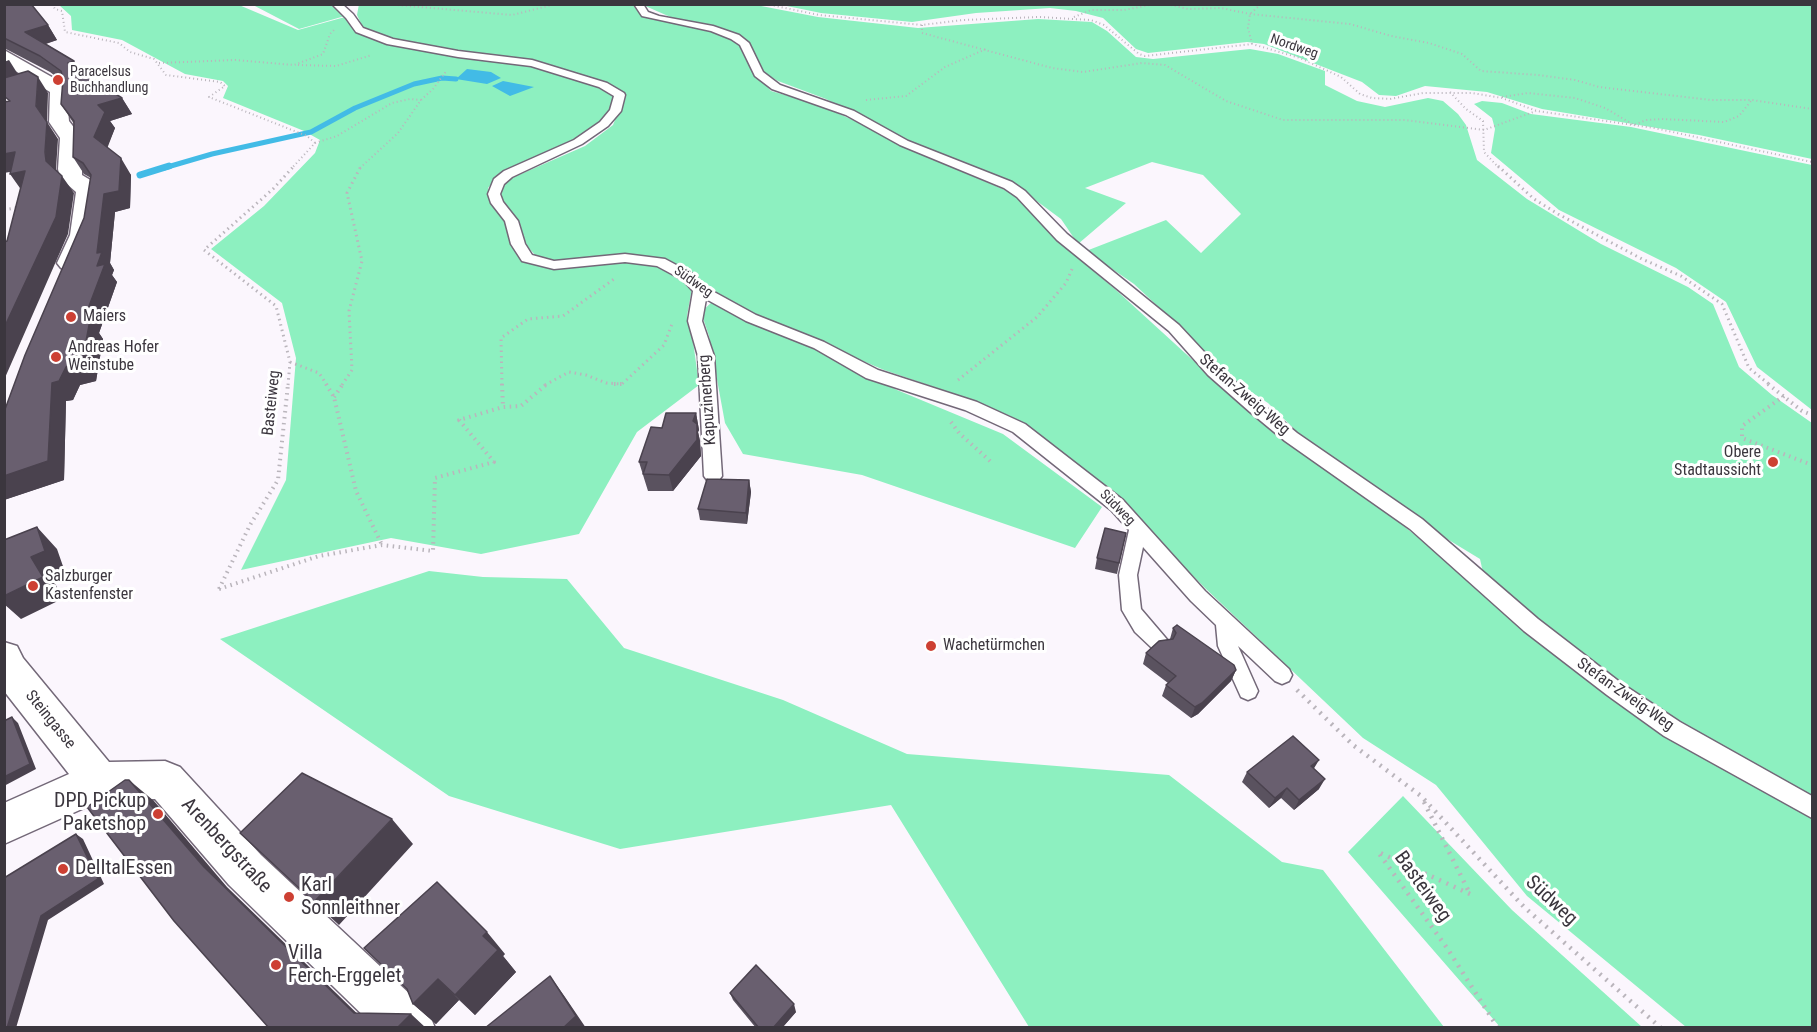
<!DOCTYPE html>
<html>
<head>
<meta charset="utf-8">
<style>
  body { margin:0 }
  #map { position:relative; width:1817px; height:1032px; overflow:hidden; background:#fbf6fd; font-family:"Roboto Condensed",sans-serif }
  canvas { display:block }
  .frame { position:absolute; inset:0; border:6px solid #3b363e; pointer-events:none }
</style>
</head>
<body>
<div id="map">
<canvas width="1817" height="1032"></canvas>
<div class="frame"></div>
</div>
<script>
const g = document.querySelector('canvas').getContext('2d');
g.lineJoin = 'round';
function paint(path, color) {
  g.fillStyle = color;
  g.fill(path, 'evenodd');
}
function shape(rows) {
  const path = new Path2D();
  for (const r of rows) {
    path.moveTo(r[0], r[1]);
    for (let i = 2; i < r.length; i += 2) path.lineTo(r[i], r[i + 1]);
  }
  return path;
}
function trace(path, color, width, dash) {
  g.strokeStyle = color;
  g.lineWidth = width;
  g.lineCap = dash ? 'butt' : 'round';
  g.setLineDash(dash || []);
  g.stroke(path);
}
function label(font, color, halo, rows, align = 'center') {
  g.font = font + ' "Roboto Condensed",sans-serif';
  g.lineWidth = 6;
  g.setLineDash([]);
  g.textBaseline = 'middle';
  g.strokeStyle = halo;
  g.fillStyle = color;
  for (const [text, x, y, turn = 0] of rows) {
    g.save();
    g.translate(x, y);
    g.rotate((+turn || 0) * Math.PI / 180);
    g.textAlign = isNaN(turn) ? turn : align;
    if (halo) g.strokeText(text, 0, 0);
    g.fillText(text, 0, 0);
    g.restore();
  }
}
paint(shape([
  [359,4,633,5,640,14,652,19,720,33,740,45,759,77,771,91,817,104,864,125,902,146,1012,193,1035,214,1060,243,1116,290,1254,416,1364,494,1451,564,1749,780,1812,816,1812,1027,1686,1027,1527,896,1436,785,1363,738,1206,589,1121,504,1053,445,1010,416,972,400,884,370,750,313,703,287,683,267,661,258,634,256,565,262,539,259,522,241,499,192,505,181,585,146,613,125,625,95,614,87,536,61,406,43,363,28,357,15],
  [59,5,239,5,298,30,345,17,356,30,374,39,397,46,529,65,600,87,614,94,612,109,601,123,576,141,495,180,488,188,491,203,507,224,523,259,541,266,566,268,637,261,673,270,692,288,687,316,693,341,699,385,637,432,579,534,481,554,391,538,241,570,286,480,296,358,282,303,211,249,264,206,315,153,320,140,304,131,223,98,228,86,223,81,185,74,122,40,72,30,71,16],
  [253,5,331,5,345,16,299,29],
  [643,5,756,5,818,17,918,28,1038,19,1092,22,1107,31,1136,57,1153,59,1250,49,1278,54,1325,71,1325,85,1357,101,1385,107,1428,98,1443,101,1458,114,1466,125,1477,160,1527,199,1601,244,1688,287,1713,304,1739,367,1772,395,1812,423,1812,798,1760,772,1675,725,1484,577,1480,559,1411,517,1300,435,1268,403,1221,372,1168,316,1134,284,1086,251,1166,220,1201,253,1241,214,1203,175,1152,162,1085,188,1126,203,1078,244,1061,219,1019,188,907,141,826,99,778,81,763,72,752,48,741,38,727,30,675,19],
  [782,5,1812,5,1812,159,1699,135,1542,109,1487,92,1425,86,1396,96,1379,95,1362,82,1264,44,1247,42,1148,53,1136,49,1103,18,1076,11,1050,8,976,13,912,22,821,13],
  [1482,101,1502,103,1531,114,1631,127,1812,165,1812,410,1757,367,1726,302,1676,268,1559,210,1491,153,1495,129,1492,118,1474,104],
  [712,302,811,345,897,390,1003,434,1102,507,1075,548,862,475,743,454,725,423,709,336,701,312],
  [429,571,483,577,567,579,624,648,783,700,907,754,1169,775,1282,862,1323,870,1444,1027,1029,1027,891,805,620,849,449,796,220,639],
  [1403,796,1512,910,1642,1027,1500,1027,1348,852]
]), '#8df0c0');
paint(shape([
  [467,69,491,72,501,78,487,84,456,79],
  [503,81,534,87,510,96,492,86]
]), '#42bbe6');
trace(shape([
  [164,168,212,154,311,132,355,108,414,84,442,78,456,79]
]), '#42bbe6', 5);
trace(shape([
  [140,175,169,166]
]), '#42bbe6', 7);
const lane = shape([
  [332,4,342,4,353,14,363,28,393,39,458,51,532,60,607,83,624,93,625,95,621,111,608,126,582,144,512,177,504,184,500,194,503,202,518,221,525,244,532,255,554,261,625,254,665,259,693,274,705,287,756,315,824,342,878,370,977,402,1025,424,1123,500,1205,591,1289,669,1292,675,1289,681,1282,684,1275,681,1238,646,1258,691,1255,697,1248,700,1241,697,1218,646,1216,625,1191,601,1143,547,1137,575,1141,609,1170,643,1167,649,1160,651,1153,649,1135,632,1122,610,1119,575,1129,530,1111,510,1013,432,965,410,866,378,814,348,746,321,706,299,702,321,714,356,722,476,719,480,707,480,704,476,698,356,688,321,693,291,683,280,657,266,625,262,554,269,522,261,511,244,505,221,491,203,488,194,494,179,504,171,574,140,600,122,610,110,614,96,599,87,531,66,458,57,387,44,356,32,346,18,332,4],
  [634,4,643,4,648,12,659,16,713,26,739,35,749,43,763,72,780,85,854,111,908,141,1012,182,1025,191,1067,234,1179,325,1220,369,1297,433,1422,519,1538,619,1621,683,1680,722,1812,796,1812,818,1664,736,1607,695,1524,631,1410,529,1285,441,1250,412,1208,375,1169,331,1057,240,1017,197,1004,188,900,145,846,115,772,89,755,76,740,45,731,39,711,31,642,16,634,4]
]);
const street = shape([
  [4,50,66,85,71,95,68,110,69,121,82,138,82,175,92,181,100,192,94,235,79,268,70,271,61,268,57,263,70,235,76,192,60,178,58,169,60,138,49,122,50,92,4,64,4,50],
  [4,642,17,646,23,658,109,762,165,761,180,767,261,855,428,1011,435,1028,376,1028,229,885,155,799,102,800,4,844,4,803,69,774,4,691,4,642]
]);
trace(lane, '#736878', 3);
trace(street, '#736878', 3);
trace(shape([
  [52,4,55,9,62,11,65,32,119,43,130,52,154,59,166,75,220,82,225,86,209,97,307,136,315,143,292,168],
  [386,4,512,15,556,4],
  [766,4,819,15,922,25,963,20,1039,17,1091,20,1104,25,1139,54,1145,56,1252,44,1300,58,1341,77,1360,94,1372,98,1390,99,1423,93,1472,93,1502,98,1537,111,1654,128,1812,162],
  [1167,4,1188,9,1221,8,1250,14,1350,24,1391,36,1429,43,1462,54,1481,71,1538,75,1575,80,1599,87,1711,100,1752,100,1812,109],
  [1074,17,1091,10,1124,10,1155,4],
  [922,25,922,33,1052,68,1083,72,1142,63,1165,65,1226,101,1283,120,1405,120,1484,130,1536,111],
  [1252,44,1248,28,1250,14,1259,6],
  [159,63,235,60,294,65,323,54,330,34,336,28],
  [298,65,336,66,372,55],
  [1450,92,1466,109,1483,121,1484,152,1499,168],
  [1502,97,1528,93,1575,98,1605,108,1634,125,1646,120,1662,119,1724,122,1739,116,1751,101],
  [866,100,906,96,945,67,986,49],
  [315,143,337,136,392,103,410,99,421,100],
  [360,168,398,133,421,100,433,89,447,70]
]), '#bab5bc', 2, [1, 3]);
trace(shape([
  [1498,166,1534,199,1558,214,1642,259,1681,276,1722,304,1749,368,1770,385],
  [4,210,20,207],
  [290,362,319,373,327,385],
  [958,380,1037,317,1066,283,1072,269],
  [288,385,290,362,276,306,204,250,273,189,294,166],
  [342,385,352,370,349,311,362,261,347,193,361,166],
  [502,385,501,338,528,319,563,316,614,279],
  [545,385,569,372,586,375,606,383,622,384,664,345,672,324]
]), '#bab5bc', 3, [1.5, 4]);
trace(shape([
  [326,384,334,397,356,491,382,545],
  [502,384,503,407],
  [614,384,623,384],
  [1768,384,1802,411,1812,415],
  [1784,396,1742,426,1742,438,1812,465],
  [334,397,343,384],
  [951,422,959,433,991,462],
  [219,589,250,525,278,480,288,384],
  [219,589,319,556,382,545,433,551,435,478,494,462,459,420,503,407,521,406,547,384]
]), '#bab5bc', 4, [1.5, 4.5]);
trace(shape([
  [1297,690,1353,745,1421,796,1524,907,1661,1028],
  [1424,802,1470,894],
  [1470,894,1378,852,1447,948,1498,1028]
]), '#bab5bc', 4.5, [2, 6]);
paint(lane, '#fff');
paint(street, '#fff');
paint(shape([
  [4,4,48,25,57,40,46,44,74,61,80,71,122,98,132,114,110,121,115,128,107,147,131,175,130,208,115,212,110,263,114,270,112,275,117,282,99,333,103,339,96,381,80,385,73,400,66,401,64,480,4,500,84,218,91,178,84,174,73,157,74,124,61,104,63,82,50,72,4,48],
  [696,413,699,430,698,432,700,441,701,456,673,491,648,491,639,462,662,428],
  [749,480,751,492,747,524,700,520,698,509],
  [1126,533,1117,574,1095,569,1097,558],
  [1173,628,1236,670,1231,681,1198,714,1191,718,1162,696,1166,685,1168,683,1143,664,1146,653,1170,639],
  [1314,769,1319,789,1294,810,1281,798,1269,808,1242,782,1247,772],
  [505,954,503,956,516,972,475,1015,459,1000,436,1024,413,1004,407,989],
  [730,993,796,1012,782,1028,756,1028,733,1000]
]), '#5a525f');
paint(shape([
  [48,25,57,40,35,47,25,32],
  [9,60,19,76,4,81,4,62],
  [74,61,84,77,68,63],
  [38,77,48,93,47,122,36,106],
  [122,98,132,114,110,121,115,128,105,154,94,137,98,105],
  [47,122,58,139,56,169,58,178,46,161,45,152],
  [15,152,26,169,4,173,4,154],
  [121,158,131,175,130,208,115,212,110,263,114,270,112,275,117,282,99,333,103,339,96,381,80,385,73,400,66,401,64,480,4,500,4,476,83,322,97,266,97,253,104,194],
  [25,171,22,191,10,174],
  [62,176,74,193,68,234,4,380,4,328],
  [696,413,699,430,698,432,700,441,701,456,673,491,669,475,693,421],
  [749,480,751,492,747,524,746,513],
  [37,527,57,549,65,572,52,579,64,598,21,619,4,604,4,596,31,557],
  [1236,670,1231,681,1198,714,1191,718,1195,707],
  [12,717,18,723,36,769,4,786,4,777],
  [1319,760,1313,770,1311,766],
  [1325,779,1319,789,1294,810,1299,800],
  [129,780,154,801,227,887,372,1028,354,1013,204,867],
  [1287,788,1281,798,1269,808,1275,798],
  [392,819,413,844,339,925,314,902],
  [76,834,83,839,104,884,48,920,16,1028,7,1028,41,916],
  [487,932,505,954,503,956,516,972,475,1015,455,995,483,936],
  [550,976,565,997,586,1028,563,1028],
  [438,979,459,1000,436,1024,413,1004],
  [794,1004,796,1012,782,1028,773,1028],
  [411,1014,426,1028,397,1028]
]), '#4a424e');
const building = shape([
  [4,4,31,4,48,25,25,32,74,61,68,63,122,98,98,105,105,112,94,137,121,158,119,191,104,194,97,253,102,252,97,266,105,264,83,322,90,320,82,363,66,367,59,381,52,383,48,461,4,476,4,412,25,355,84,218,91,175,83,163,73,157,74,121,61,104,63,79,61,71,40,56,4,38,4,4],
  [28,71,38,77,36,106,47,122,45,152,46,161,62,176,56,217,4,328,4,242,7,241,25,171,10,174,15,152,4,154,4,102,10,101,4,96,4,78,28,71],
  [666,413,696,413,693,421,697,424,697,440,669,475,643,474,647,462,639,462,651,427,662,428,666,413],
  [707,479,749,480,746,513,698,509,707,479],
  [37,527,45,551,31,557,43,577,4,596,4,540,37,527],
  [1105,528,1126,533,1119,563,1097,558,1105,528],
  [1177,625,1234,665,1236,670,1202,703,1195,707,1166,685,1176,676,1146,653,1159,641,1173,639,1176,633,1173,628,1177,625],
  [12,717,30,764,4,777,4,721,12,717],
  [1293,736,1319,760,1311,766,1325,779,1299,800,1287,788,1275,798,1247,772,1293,736],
  [302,773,392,819,314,902,240,833,302,773],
  [125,780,129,780,204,867,354,1013,411,1014,397,1028,269,1028,174,921,87,807,125,780],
  [76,834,98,879,41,916,7,1028,4,1028,4,878,76,834],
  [437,882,487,932,483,936,498,950,455,995,438,979,413,1004,407,989,364,948,437,882],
  [756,965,794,1004,773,1028,759,1028,730,993,756,965],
  [550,976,576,1016,563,1028,485,1028,550,976]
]);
paint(building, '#695f6f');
trace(building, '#4a424e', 1.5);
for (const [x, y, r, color] of [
  [58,80,6,"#cd4033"],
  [71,317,6,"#cd4033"],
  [56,357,6,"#cd4033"],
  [1773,462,6,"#cd4033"],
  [33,586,6,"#cd4033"],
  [931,646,6,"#cd4033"],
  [158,814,6,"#cd4033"],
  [63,869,6,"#cd4033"],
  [289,897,6,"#cd4033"],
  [276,965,6,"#cd4033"]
]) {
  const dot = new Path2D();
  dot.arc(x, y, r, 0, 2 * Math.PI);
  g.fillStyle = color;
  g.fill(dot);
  trace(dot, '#fff', 2);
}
label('14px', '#3b363e', '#fff', [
  ["Nordweg",1294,47,19],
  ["Südweg",693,282,35],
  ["Südweg",1117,508,45]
]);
label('14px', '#3b363e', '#fff', [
  ["Paracelsus",70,72],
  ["Buchhandlung",70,88]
], 'left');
label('16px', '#3b363e', '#fff', [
  ["Maiers",83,317],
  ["Andreas Hofer",68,348],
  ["Weinstube",68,366],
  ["Obere",1761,453,"right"],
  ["Stadtaussicht",1761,471,"right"],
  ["Salzburger",45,577],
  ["Kastenfenster",45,595],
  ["Wachetürmchen",943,646]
], 'left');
label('16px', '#3b363e', '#fff', [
  ["Stefan-Zweig-Weg",1244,395,41],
  ["Kapuzinerberg",708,400,-94],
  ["Basteiweg",272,403,-84],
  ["Stefan-Zweig-Weg",1625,695,35],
  ["Steingasse",50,720,51]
]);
label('20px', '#3b363e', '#fff', [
  ["DPD Pickup",146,802,"right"],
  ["Paketshop",146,825,"right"],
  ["DelItalEssen",75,869],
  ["Karl",301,886],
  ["Sonnleithner",301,909],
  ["Villa",288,954],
  ["Ferch-Erggelet",288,977]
], 'left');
label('20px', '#3b363e', '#fff', [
  ["Arenbergstraße",226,846,47],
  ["Basteiweg",1422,887,54],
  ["Südweg",1551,901,43]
]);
</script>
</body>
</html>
